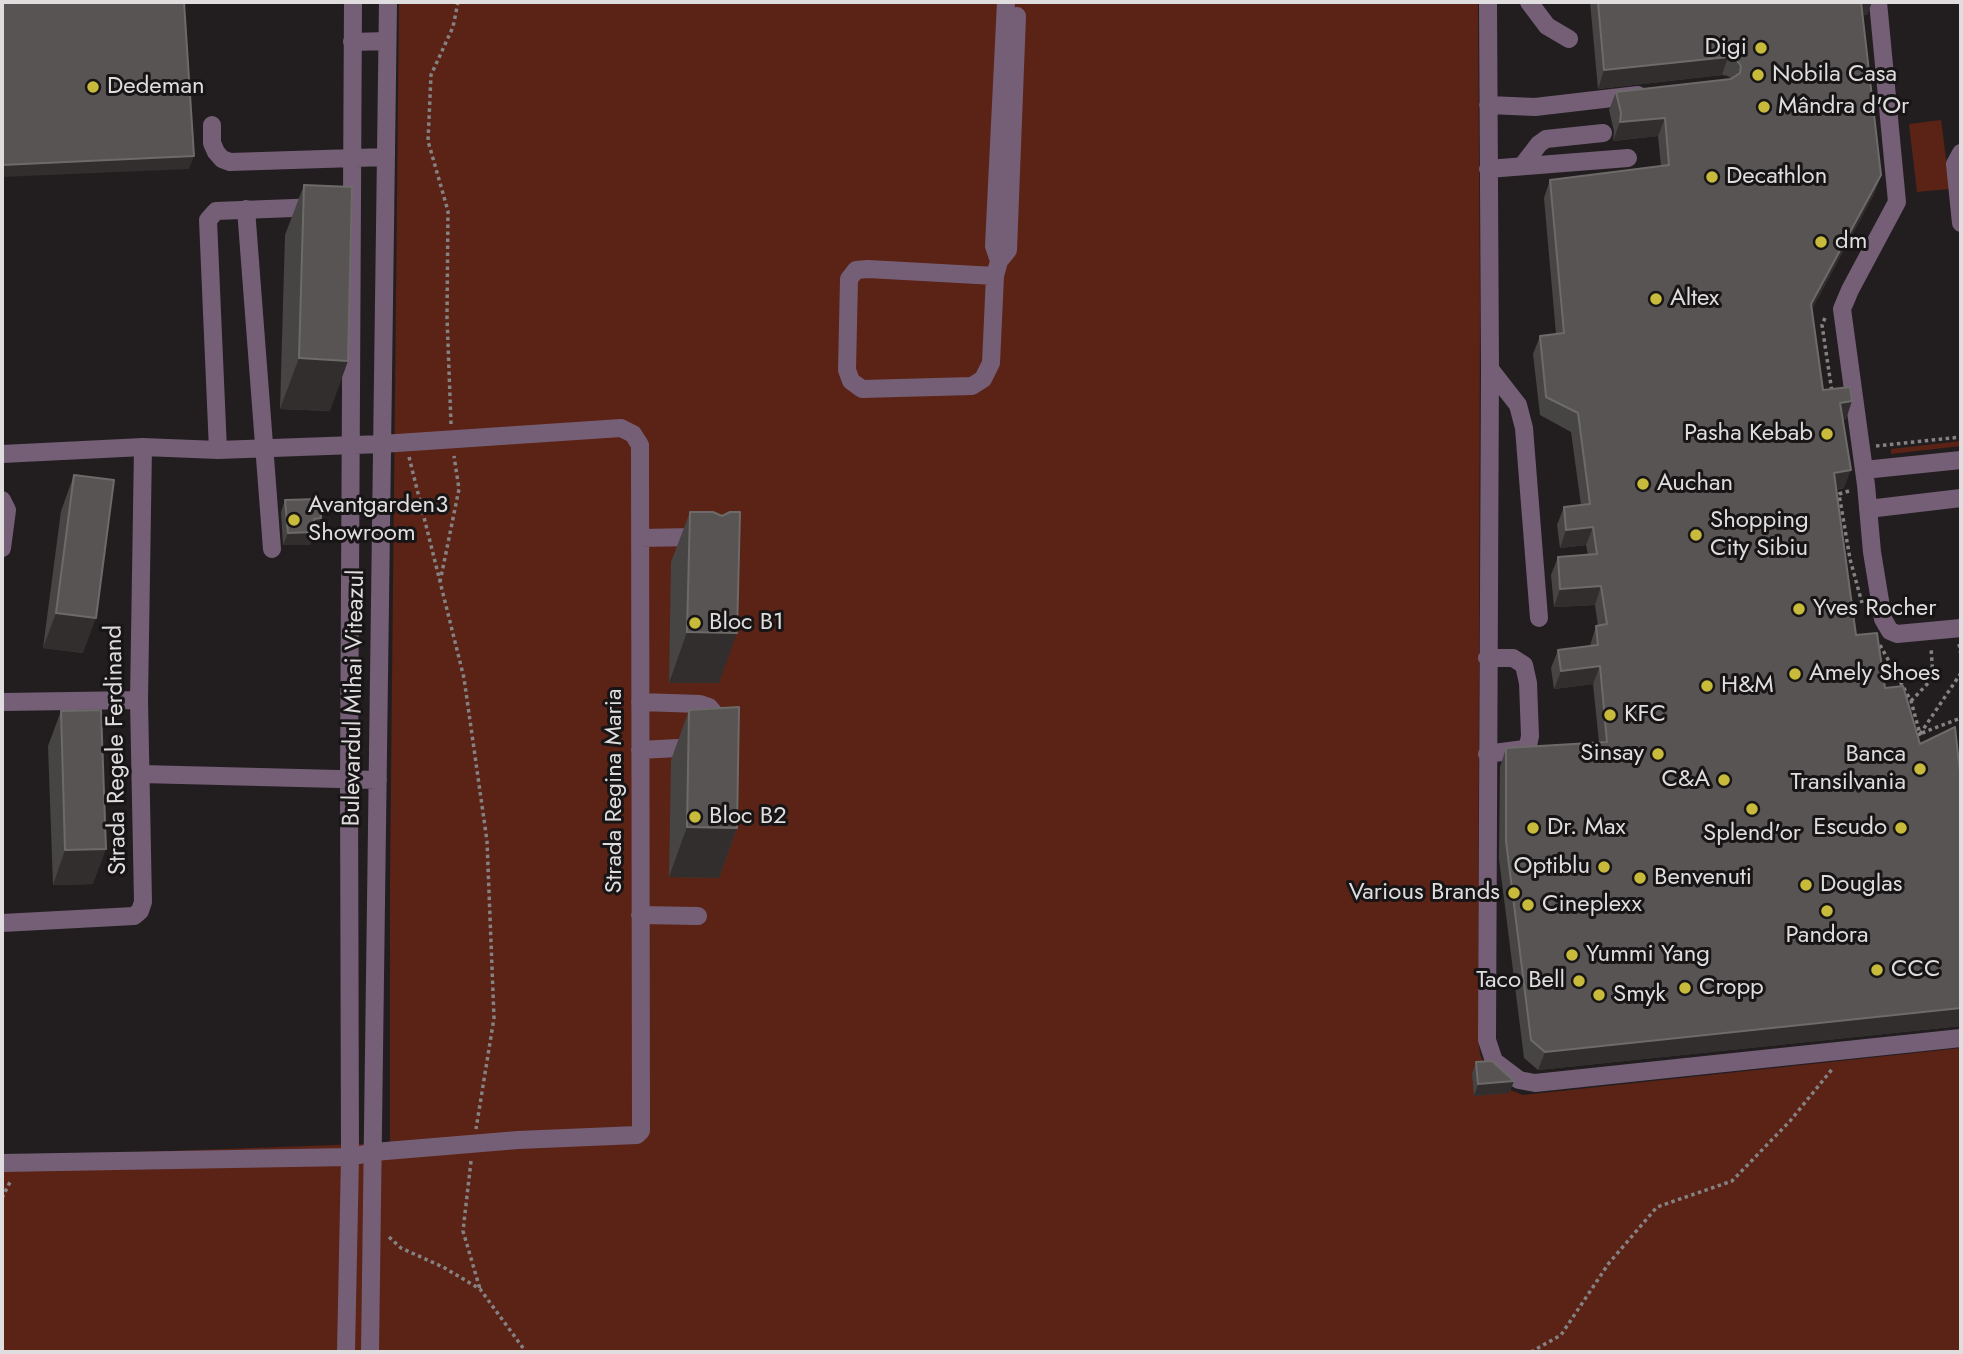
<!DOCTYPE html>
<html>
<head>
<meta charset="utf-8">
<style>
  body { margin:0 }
  #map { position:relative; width:1963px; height:1354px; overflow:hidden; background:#221e20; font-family:Jost,sans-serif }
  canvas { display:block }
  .frame { position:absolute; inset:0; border:4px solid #dfddde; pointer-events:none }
</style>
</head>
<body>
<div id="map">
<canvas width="1963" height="1354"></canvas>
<div class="frame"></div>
</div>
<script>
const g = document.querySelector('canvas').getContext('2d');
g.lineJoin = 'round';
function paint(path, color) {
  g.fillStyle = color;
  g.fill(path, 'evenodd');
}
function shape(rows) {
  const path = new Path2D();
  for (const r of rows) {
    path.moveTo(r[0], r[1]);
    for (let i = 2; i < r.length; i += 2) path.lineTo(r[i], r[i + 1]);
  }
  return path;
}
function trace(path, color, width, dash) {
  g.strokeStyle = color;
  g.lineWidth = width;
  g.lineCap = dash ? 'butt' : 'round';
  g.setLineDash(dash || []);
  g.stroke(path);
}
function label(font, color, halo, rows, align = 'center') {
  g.font = font + ' Jost,sans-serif';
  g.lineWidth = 6;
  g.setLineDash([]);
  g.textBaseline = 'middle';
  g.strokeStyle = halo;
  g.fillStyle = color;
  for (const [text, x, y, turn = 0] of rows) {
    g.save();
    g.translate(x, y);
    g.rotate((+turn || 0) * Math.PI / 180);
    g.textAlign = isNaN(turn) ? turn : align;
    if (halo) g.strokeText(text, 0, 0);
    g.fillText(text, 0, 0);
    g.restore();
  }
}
paint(shape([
  [399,2,1478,2,1480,310,1478,1037,1480,1054,1488,1073,1505,1088,1523,1095,1961,1048,1961,1352,2,1352,2,1157,390,1143,390,877],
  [1941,120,1950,189,1917,192,1909,124],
  [1961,441,1961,446,1891,454,1891,449]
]), '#5b2216');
trace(shape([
  [1825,318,1822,325,1832,392],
  [451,424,447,317,448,211,428,141,431,75,453,27,458,2],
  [1876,446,1961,437],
  [409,457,464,678,487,841,494,1018,476,1129],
  [1849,491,1839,494,1850,559,1862,603],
  [440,582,459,489,454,456],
  [1959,644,1961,655],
  [1880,645,1911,701,1920,734,1914,737],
  [1911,701,1933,678,1931,647],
  [1922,733,1961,718],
  [1920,734,1961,673],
  [471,1161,463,1231,480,1289],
  [2,1198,11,1180],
  [389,1237,401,1248,443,1267,480,1289,526,1352],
  [1531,1352,1561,1335,1609,1263,1657,1207,1732,1181,1790,1121,1833,1068]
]), '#858283', 3.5, [3.5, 3.5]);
trace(shape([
  [1488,2,1490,369,1487,1040,1494,1061,1519,1080,1535,1083,1961,1038],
  [1529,2,1547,26,1569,39],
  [1878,2,1897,202,1850,290,1842,309,1866,485,1872,552,1883,619,1890,631,1897,634,1961,628],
  [352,42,387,41],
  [1488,105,1535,107,1638,95],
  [212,125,212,143,216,152,222,159,230,162,386,157],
  [1961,153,1955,164,1961,223],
  [1522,166,1539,144,1546,139,1603,133],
  [1488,169,1628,158],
  [246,209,272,549],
  [999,261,1008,250,1017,16],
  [995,276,868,269,856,270,849,279,847,370,851,381,862,389,972,386,983,379,991,363,995,276,999,261,994,246,1006,2],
  [1490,369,1518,405,1524,428,1539,618],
  [218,450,208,220,216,211,319,207],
  [2,454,143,447,218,450,382,444,621,428,633,434,640,445,641,1131,637,1135,518,1140,374,1152,350,1157,2,1163],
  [1864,470,1961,460],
  [2,500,7,510,2,548],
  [1868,509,1961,498],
  [640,538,695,537,701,542],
  [2,702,139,700],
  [640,702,700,704,709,707,715,714,715,730],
  [640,750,696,747],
  [1487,754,1524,749,1528,746,1530,736,1528,683,1524,665,1513,658,1487,658],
  [141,774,378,780],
  [640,915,698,916],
  [2,923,134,916,140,911,143,902,139,700,143,447],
  [346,1352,350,1157,349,779,353,2],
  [370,1352,388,2]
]), '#755f76', 18);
paint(shape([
  [1590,2,1872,2,1867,15,1863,15,1881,175,1874,194,1812,309,1823,390,1846,419,1843,420,1844,488,1836,490,1856,635,1885,688,1920,744,1961,781,1961,1026,1538,1070,1524,1058,1499,859,1500,767,1506,748,1599,742,1593,684,1554,689,1551,668,1558,650,1590,646,1596,626,1598,626,1595,605,1554,607,1551,575,1558,557,1588,555,1586,545,1560,548,1557,525,1564,507,1581,505,1571,432,1540,415,1533,354,1540,336,1556,334,1544,198,1550,180,1661,166,1658,136,1613,141,1614,131,1609,110,1616,92,1731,79,1728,76,1722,75,1598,89],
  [304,185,330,411,280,409,285,235],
  [74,475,83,653,43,648,61,511],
  [285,500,316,531,314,531,310,545,283,545,281,512],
  [690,512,719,683,669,683,671,562],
  [689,710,737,828,719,878,669,877,671,760],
  [61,711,93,884,53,885,48,746],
  [1476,1062,1514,1081,1509,1093,1474,1096,1472,1074]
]), '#474444');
paint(shape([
  [1859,2,1872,2,1867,15,1854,16],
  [1728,57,1722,75,1598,89,1604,70],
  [1665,118,1658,136,1613,141,1620,122],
  [194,156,189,169,2,177,2,165],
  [1881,175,1874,194,1805,322,1811,304],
  [299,358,348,361,330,411,280,409],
  [1852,401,1846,419,1833,421,1840,403],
  [1851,470,1844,488,1827,491,1834,473],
  [321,518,316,531,309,531,314,519],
  [1593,527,1586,545,1560,548,1566,530],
  [314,532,310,545,283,545,288,533],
  [1601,586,1595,605,1554,607,1560,589],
  [56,613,96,618,83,653,43,648],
  [687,632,737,633,719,683,669,683],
  [1600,666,1593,684,1554,689,1561,671],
  [687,827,737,828,719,878,669,877],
  [106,849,93,884,53,885,65,850],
  [1961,1008,1961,1026,1538,1070,1545,1052],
  [1514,1081,1509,1093,1474,1096,1478,1084]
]), '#322e2e');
const building = shape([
  [2,2,184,2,194,156,2,165,2,2],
  [1598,2,1861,2,1881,175,1811,304,1823,390,1850,387,1852,401,1840,403,1851,470,1834,473,1856,635,1877,633,1885,688,1903,686,1920,744,1955,727,1961,781,1961,1008,1545,1052,1531,1040,1506,841,1506,748,1607,742,1600,666,1561,671,1558,650,1598,645,1596,626,1607,624,1601,586,1560,589,1558,557,1597,554,1593,527,1566,530,1564,507,1590,504,1578,413,1546,397,1540,336,1564,333,1550,180,1669,165,1665,118,1620,122,1621,113,1616,92,1731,79,1740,73,1741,66,1735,58,1728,57,1604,70,1598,2],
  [304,185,352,187,348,361,299,358,304,185],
  [74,475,114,480,96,618,56,613,74,475],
  [320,499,321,518,314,519,314,532,288,533,285,500,320,499],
  [690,512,713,512,722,516,730,512,740,512,737,633,687,632,690,512],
  [739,707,737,828,687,827,689,710,739,707],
  [101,710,106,849,65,850,61,711,101,710],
  [1492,1061,1514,1081,1478,1084,1476,1062,1492,1061]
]);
paint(building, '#585454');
trace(building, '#6d6a6a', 2);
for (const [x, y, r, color] of [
  [1761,48,7,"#c8bb3b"],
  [1758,75,7,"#c8bb3b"],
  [93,87,7,"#c8bb3b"],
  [1764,107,7,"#c8bb3b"],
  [1712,177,7,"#c8bb3b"],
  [1821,242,7,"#c8bb3b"],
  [1656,299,7,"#c8bb3b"],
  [1827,434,7,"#c8bb3b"],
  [1643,484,7,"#c8bb3b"],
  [294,520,7,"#c8bb3b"],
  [1696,535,7,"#c8bb3b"],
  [1799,609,7,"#c8bb3b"],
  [695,623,7,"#c8bb3b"],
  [1795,674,7,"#c8bb3b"],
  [1707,686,7,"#c8bb3b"],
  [1610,715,7,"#c8bb3b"],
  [1658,754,7,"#c8bb3b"],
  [1920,769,7,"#c8bb3b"],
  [1724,780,7,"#c8bb3b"],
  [1752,809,7,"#c8bb3b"],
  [695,817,7,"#c8bb3b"],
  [1533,828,7,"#c8bb3b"],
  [1901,828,7,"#c8bb3b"],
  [1604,867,7,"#c8bb3b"],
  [1640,878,7,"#c8bb3b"],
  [1806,885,7,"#c8bb3b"],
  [1514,893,7,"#c8bb3b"],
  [1528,905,7,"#c8bb3b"],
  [1827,911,7,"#c8bb3b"],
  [1572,955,7,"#c8bb3b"],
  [1877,970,7,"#c8bb3b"],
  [1579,981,7,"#c8bb3b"],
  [1685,988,7,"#c8bb3b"],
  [1599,995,7,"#c8bb3b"]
]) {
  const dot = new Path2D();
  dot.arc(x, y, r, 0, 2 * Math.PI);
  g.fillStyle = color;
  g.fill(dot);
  trace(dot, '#181516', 2.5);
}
label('24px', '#dfddde', '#181516', [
  ["Digi",1747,48,"right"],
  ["Nobila Casa",1772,75],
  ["Dedeman",107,87],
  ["Mândra d'Or",1778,107],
  ["Decathlon",1726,177],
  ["dm",1835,242],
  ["Altex",1670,299],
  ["Pasha Kebab",1813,434,"right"],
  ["Auchan",1657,484],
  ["Avantgarden3",308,506],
  ["Showroom",308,534],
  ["Shopping",1710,521],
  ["City Sibiu",1710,549],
  ["Yves Rocher",1813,609],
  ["Bloc B1",709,623],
  ["Amely Shoes",1809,674],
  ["H&M",1721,686],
  ["KFC",1624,715],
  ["Sinsay",1644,754,"right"],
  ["Banca",1906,755,"right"],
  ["Transilvania",1906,783,"right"],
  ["C&A",1710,780,"right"],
  ["Bloc B2",709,817],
  ["Dr. Max",1547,828],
  ["Escudo",1887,828,"right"],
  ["Splend'or",1752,834,"center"],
  ["Optiblu",1590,867,"right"],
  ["Benvenuti",1654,878],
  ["Douglas",1820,885],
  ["Various Brands",1500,893,"right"],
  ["Cineplexx",1542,905],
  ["Pandora",1827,936,"center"],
  ["Yummi Yang",1586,955],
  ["CCC",1891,970],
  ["Taco Bell",1565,981,"right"],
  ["Cropp",1699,988],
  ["Smyk",1613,995]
], 'left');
label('24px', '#dfddde', '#181516', [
  ["Bulevardul Mihai Viteazul",355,698,-89],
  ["Strada Regele Ferdinand",117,750,-91],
  ["Strada Regina Maria",615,791,-90]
]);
</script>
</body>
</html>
